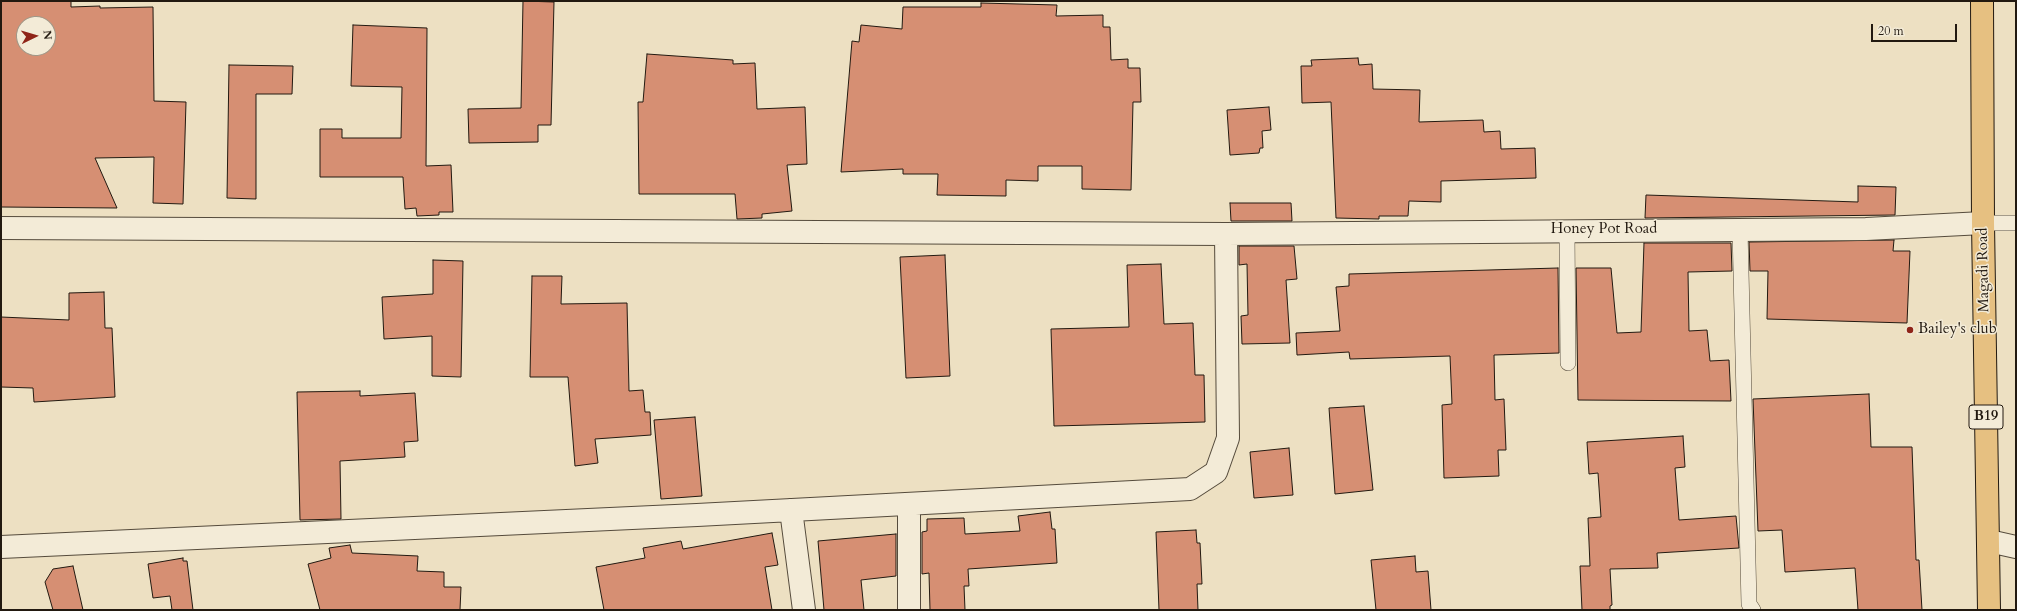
<!DOCTYPE html>
<html>
<head>
<meta charset="utf-8">
<style>
  body { margin:0 }
  #map { position:relative; width:2017px; height:611px; overflow:hidden; background:#ede0c2; font-family:Cardo,serif }
  canvas { display:block }
  .frame { position:absolute; inset:0; border:2px solid #221910; pointer-events:none }
  .north { position:absolute; left:16px; top:16px; width:40px; height:40px; box-sizing:border-box; background:#f3ebd7; border:1px solid #9f9787; border-radius:50%; rotate:85deg; font-size:11px; font-weight:700; line-height:16px; text-align:center; color:#221910 }
  .north::after { content:''; display:block; margin:auto; width:14px; height:18px; background:#8f2418; clip-path:polygon(50% 0,100% 100%,50% 72%,0 100%) }
  .scale { position:absolute; left:1871px; top:24px; width:86px; height:18px; box-sizing:border-box; border:2px solid #221910; border-top:0; padding-left:5px; font-size:12px; line-height:14px; white-space:nowrap; color:#221910; -webkit-text-stroke:3px #f3ebd7; paint-order:stroke }
</style>
</head>
<body>
<div id="map">
<canvas width="2017" height="611"></canvas>
<div class="frame"></div>
<div class="north">N</div>
<div class="scale">20 m</div>
</div>
<script>
const g = document.querySelector('canvas').getContext('2d');
g.lineJoin = 'round';
function paint(path, color) {
  g.fillStyle = color;
  g.fill(path, 'evenodd');
}
function shape(rows) {
  const path = new Path2D();
  for (const r of rows) {
    path.moveTo(r[0], r[1]);
    for (let i = 2; i < r.length; i += 2) path.lineTo(r[i], r[i + 1]);
  }
  return path;
}
function trace(path, color, width, dash) {
  g.strokeStyle = color;
  g.lineWidth = width;
  g.lineCap = dash ? 'butt' : 'round';
  g.setLineDash(dash || []);
  g.stroke(path);
}
function label(font, color, halo, rows, align = 'center') {
  g.font = font + ' Cardo,serif';
  g.lineWidth = 3;
  g.setLineDash([]);
  g.textBaseline = 'middle';
  g.strokeStyle = halo;
  g.fillStyle = color;
  for (const [text, x, y, turn = 0] of rows) {
    g.save();
    g.translate(x, y);
    g.rotate((+turn || 0) * Math.PI / 180);
    g.textAlign = isNaN(turn) ? turn : align;
    if (halo) g.strokeText(text, 0, 0);
    g.fillText(text, 0, 0);
    g.restore();
  }
}
const building = shape([
  [1,1,71,1,71,7,100,6,100,8,153,7,154,101,186,102,183,204,153,203,154,157,95,158,117,208,1,207,1,1],
  [24,24,48,24,48,48,24,48,24,24],
  [523,1,554,2,551,125,538,125,538,142,469,143,468,109,521,108,523,1],
  [981,3,1057,5,1056,16,1103,15,1103,27,1110,27,1111,60,1128,59,1128,68,1140,68,1141,102,1133,102,1131,190,1082,189,1082,166,1038,166,1038,181,1006,180,1006,196,937,195,938,174,903,174,903,169,841,172,852,41,859,42,861,25,902,29,903,7,981,7,981,3],
  [353,25,427,28,426,166,451,165,453,212,439,212,439,215,417,216,416,208,405,209,403,177,320,177,320,129,342,129,342,138,401,138,402,87,351,86,353,25],
  [647,54,733,60,733,64,755,63,757,109,805,107,807,164,787,165,792,211,762,214,762,218,737,219,735,194,639,194,638,102,643,102,647,54],
  [1358,58,1359,65,1372,64,1373,89,1420,90,1419,122,1483,120,1484,132,1500,131,1501,149,1535,148,1536,178,1441,181,1441,202,1409,201,1408,216,1379,216,1379,219,1336,218,1331,102,1302,103,1301,66,1312,66,1311,60,1358,58],
  [229,65,293,66,292,94,256,94,256,199,227,198,229,65],
  [1269,107,1271,130,1262,131,1263,148,1260,148,1259,153,1230,155,1227,110,1269,107],
  [1858,186,1896,187,1895,215,1645,218,1646,195,1858,202,1858,186],
  [1230,203,1291,203,1292,221,1231,221,1230,203],
  [1894,240,1893,251,1910,251,1907,323,1767,319,1768,271,1750,271,1749,242,1894,240],
  [1644,243,1731,243,1732,271,1688,272,1689,331,1707,330,1710,361,1729,360,1731,401,1578,400,1576,268,1611,268,1617,333,1641,332,1644,243],
  [1239,246,1294,246,1297,279,1286,280,1290,343,1242,344,1241,316,1248,315,1247,264,1239,265,1239,246],
  [945,255,950,376,906,378,900,257,945,255],
  [433,260,463,261,461,377,432,376,432,336,384,339,382,297,433,294,433,260],
  [1161,264,1164,324,1193,323,1195,375,1204,375,1205,422,1054,426,1051,329,1129,327,1127,265,1161,264],
  [1558,268,1559,353,1494,355,1495,400,1504,399,1506,450,1498,450,1499,476,1444,478,1442,405,1452,404,1450,356,1350,359,1349,352,1297,355,1296,333,1340,331,1336,287,1349,286,1349,274,1558,268],
  [532,276,562,276,561,304,627,303,629,391,643,390,645,412,650,412,651,435,595,439,598,463,575,466,568,377,530,377,532,276],
  [104,292,105,328,112,328,115,397,34,402,33,388,1,387,1,317,69,320,69,293,104,292],
  [360,391,360,396,415,393,418,441,404,442,405,457,340,461,341,519,300,520,297,392,360,391],
  [1869,394,1871,447,1912,447,1916,560,1919,560,1922,610,1858,610,1855,568,1785,572,1782,530,1758,531,1753,399,1869,394],
  [1364,406,1373,490,1335,494,1329,408,1364,406],
  [695,417,702,496,661,499,654,420,695,417],
  [1683,436,1685,467,1675,468,1679,520,1736,516,1739,548,1657,553,1658,568,1610,569,1612,605,1610,606,1610,610,1582,610,1580,566,1590,566,1588,518,1601,517,1598,473,1589,474,1587,442,1683,436],
  [1289,448,1293,495,1254,498,1250,452,1289,448],
  [1050,512,1052,529,1055,529,1057,563,968,569,969,586,964,586,965,610,930,610,929,573,922,574,922,532,927,531,927,519,964,518,965,534,1020,531,1018,516,1050,512],
  [1196,530,1197,543,1200,543,1202,584,1197,584,1198,610,1159,610,1156,532,1196,530],
  [772,533,778,565,765,567,772,610,604,610,596,567,645,558,643,548,681,541,683,549,772,533],
  [896,534,896,576,861,580,864,610,824,610,818,541,896,534],
  [350,545,352,553,418,556,417,571,444,572,444,587,461,587,460,610,320,610,308,564,331,558,329,548,350,545],
  [1415,556,1416,572,1428,571,1431,610,1376,610,1371,560,1415,556],
  [183,558,183,561,187,561,193,610,172,610,170,596,153,598,148,564,183,558],
  [73,566,83,610,53,610,45,582,53,569,73,566]
]);
paint(building, '#d68f73');
trace(building, '#221910', 1);
const lane = shape([
  [1983,223,2016,223],
  [1567,230,1568,363],
  [1740,230,1749,604,1753,610]
]);
const street = shape([
  [1,228,1226,234,1228,438,1216,472,1190,489,697,515,1,547],
  [1226,234,1866,229,1983,223],
  [791,510,804,610],
  [1989,541,2016,547],
  [909,610,909,504]
]);
const highway = shape([
  [1982,1,1983,223,1989,610]
]);
trace(lane, '#554b3c', 16);
trace(street, '#554b3c', 24);
trace(highway, '#221910', 24);
trace(lane, '#f3ebd7', 15);
trace(street, '#f3ebd7', 22);
trace(highway, '#e6c081', 22);
for (const [x, y, r, color] of [
  [1910,330,4,"#8f2418"]
]) {
  const dot = new Path2D();
  dot.arc(x, y, r, 0, 2 * Math.PI);
  g.fillStyle = color;
  g.fill(dot);
  trace(dot, '#f3ebd7', 1.5);
}
for (const [x, y, w] of [
  [1986,417,34]
]) {
  const box = new Path2D();
  box.roundRect(x - w / 2, y - 12, w, 24, 3);
  g.fillStyle = '#f3ebd7';
  g.fill(box);
  trace(box, '#221910', 1);
}
label('bold 14px', '#221910', null, [
  ["B19",1986,417]
]);
label('15px', '#221910', '#f3ebd7', [
  ["Honey Pot Road",1604,230],
  ["Magadi Road",1984,270,-91]
]);
label('15px', '#221910', '#f3ebd7', [
  ["Bailey's club",1918,330]
], 'left');
</script>
</body>
</html>
